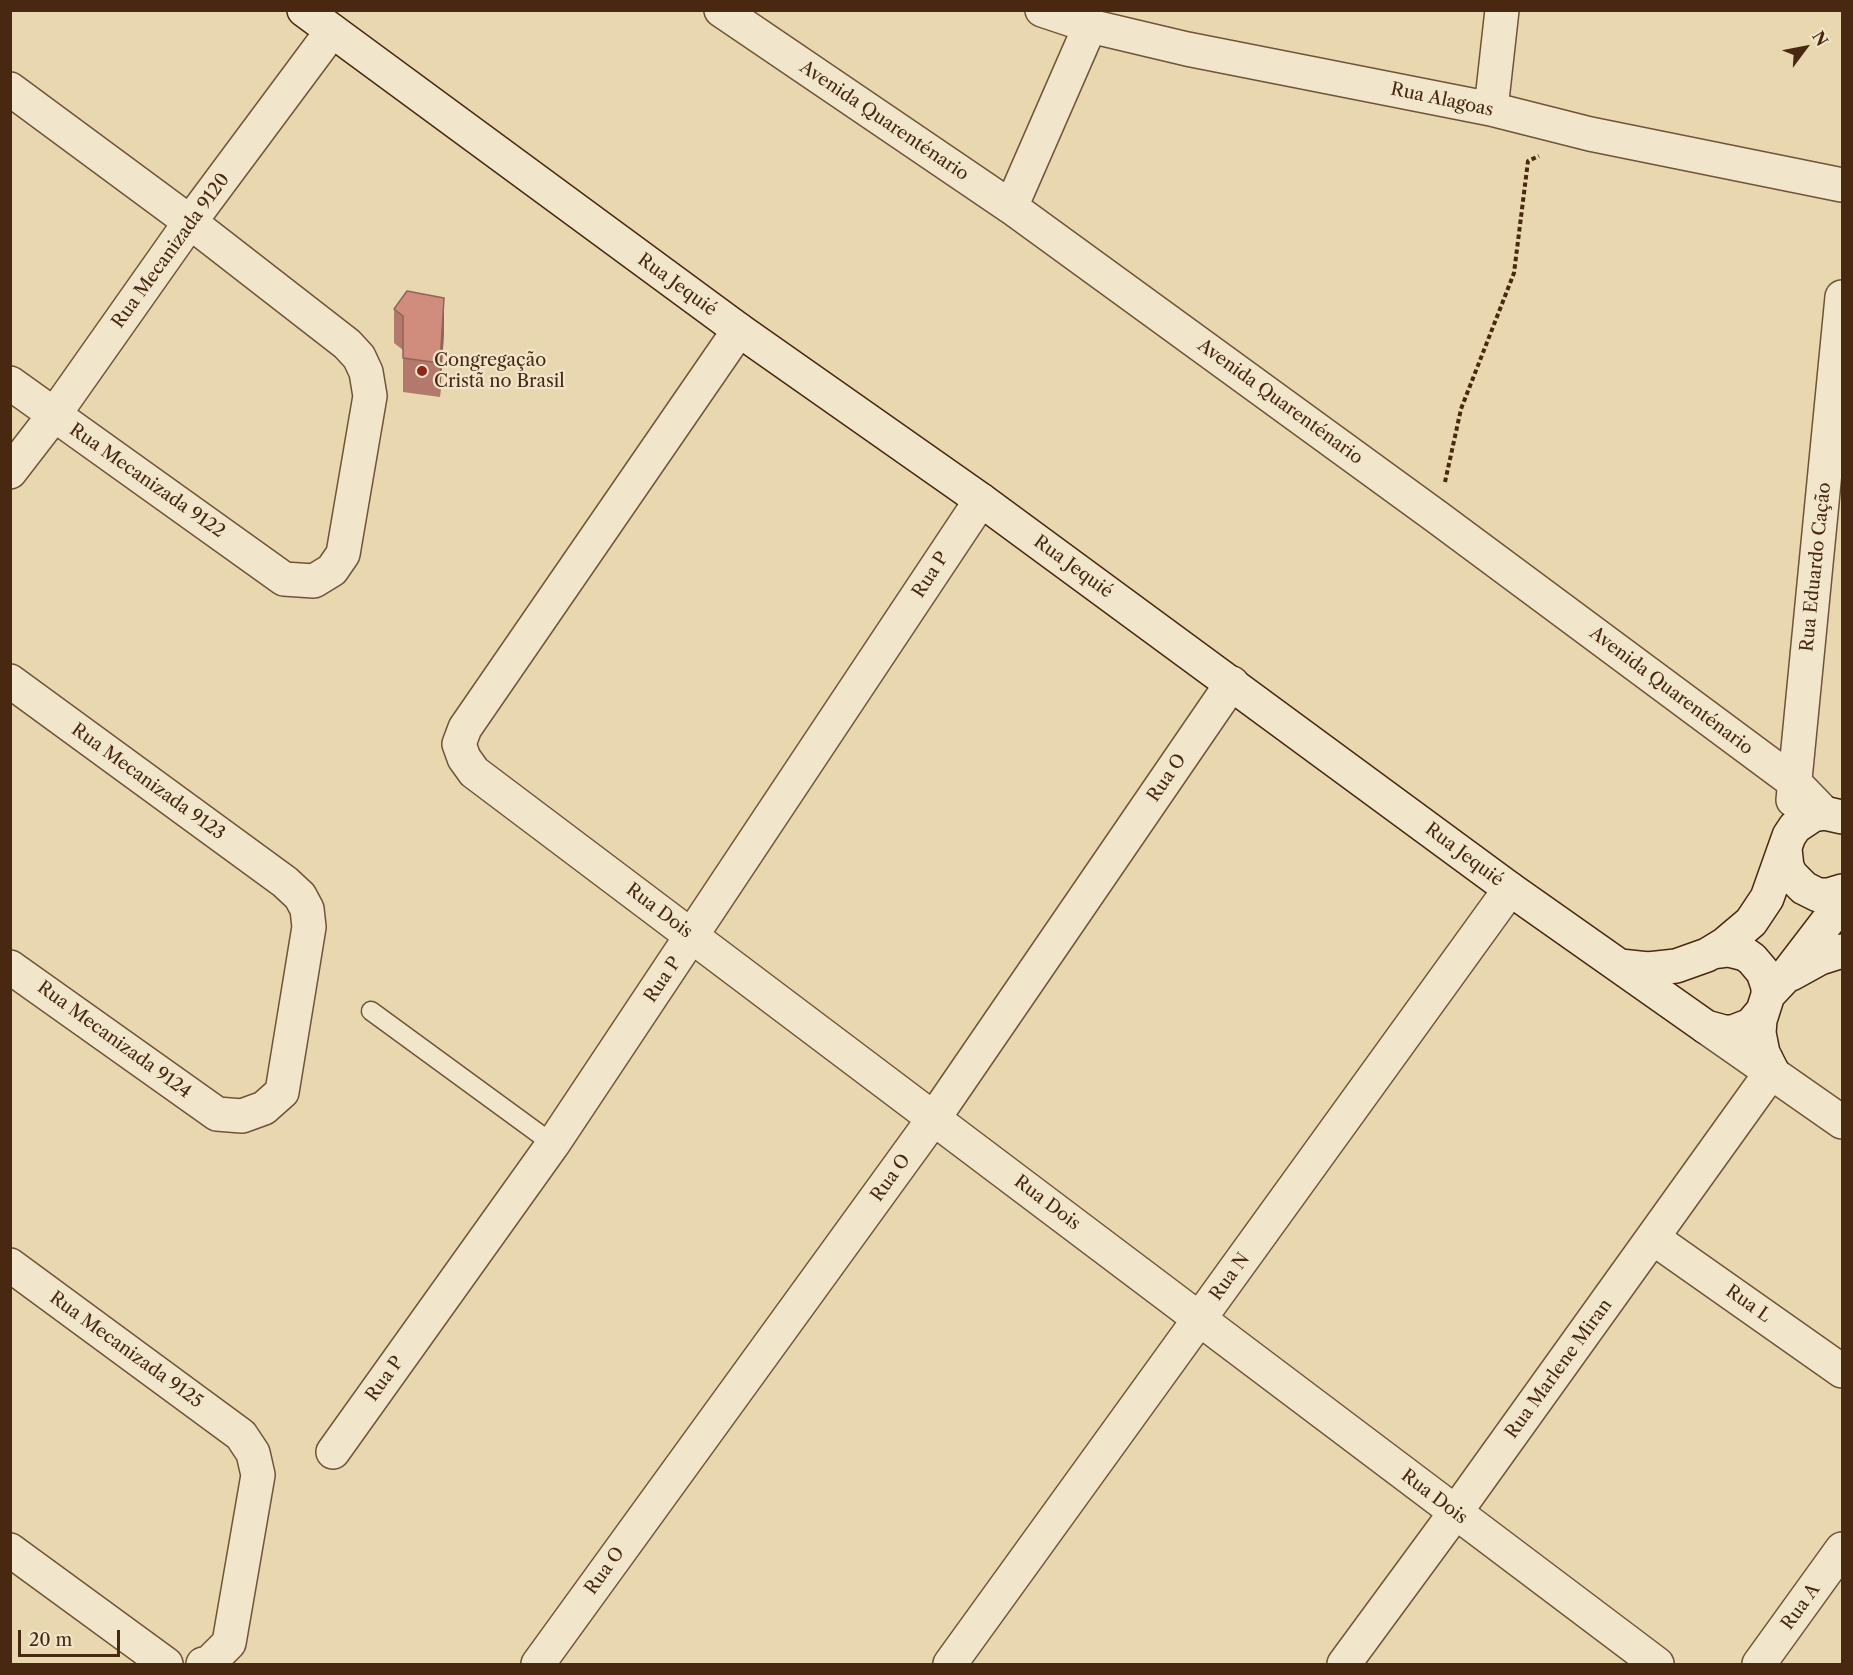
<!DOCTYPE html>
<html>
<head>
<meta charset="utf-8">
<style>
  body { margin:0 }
  #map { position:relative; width:1853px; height:1675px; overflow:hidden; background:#e9d7af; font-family:"Libre Caslon Text",serif }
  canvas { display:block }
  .frame { position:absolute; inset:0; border:12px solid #482810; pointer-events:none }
  .north { position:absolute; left:1775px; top:18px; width:60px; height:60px; -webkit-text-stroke:4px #f1e5cb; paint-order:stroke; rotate:58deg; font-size:16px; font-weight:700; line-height:24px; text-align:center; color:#482810 }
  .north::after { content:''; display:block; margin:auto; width:21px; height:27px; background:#482810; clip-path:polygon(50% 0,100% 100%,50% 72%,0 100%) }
  .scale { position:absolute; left:18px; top:1630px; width:102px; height:27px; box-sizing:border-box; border:3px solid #482810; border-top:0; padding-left:8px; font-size:18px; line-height:21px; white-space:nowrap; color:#482810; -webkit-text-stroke:4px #f1e5cb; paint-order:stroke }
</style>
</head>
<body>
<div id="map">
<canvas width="1853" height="1675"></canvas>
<div class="frame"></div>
<div class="north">N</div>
<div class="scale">20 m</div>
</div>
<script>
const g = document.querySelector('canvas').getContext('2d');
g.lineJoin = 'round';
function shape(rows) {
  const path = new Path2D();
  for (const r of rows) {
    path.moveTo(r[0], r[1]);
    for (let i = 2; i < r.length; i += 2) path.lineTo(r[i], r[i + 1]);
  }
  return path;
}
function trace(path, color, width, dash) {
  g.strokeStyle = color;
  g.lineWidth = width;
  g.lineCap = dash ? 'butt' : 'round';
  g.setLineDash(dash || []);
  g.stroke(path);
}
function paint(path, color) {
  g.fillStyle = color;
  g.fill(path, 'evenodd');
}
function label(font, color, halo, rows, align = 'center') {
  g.font = font + ' "Libre Caslon Text",serif';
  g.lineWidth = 4.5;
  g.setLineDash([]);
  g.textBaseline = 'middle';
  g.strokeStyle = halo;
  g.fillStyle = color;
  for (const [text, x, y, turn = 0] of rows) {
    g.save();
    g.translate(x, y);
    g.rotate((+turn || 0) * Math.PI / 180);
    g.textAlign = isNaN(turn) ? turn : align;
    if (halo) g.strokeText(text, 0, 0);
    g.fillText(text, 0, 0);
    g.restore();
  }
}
const service = shape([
  [371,1011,553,1144]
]);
const minor = shape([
  [721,10,1011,207,1437,517,1794,782,1824,813],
  [1042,10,1090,26,1187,49,1491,109,1590,134,1842,185],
  [10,89,190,222,347,344,359,357,366,372,370,396,343,554,332,570,314,581,284,579,10,383],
  [1491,109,1502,10],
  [1011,207,1090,26],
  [739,330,465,728,459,744,464,758,474,772,1657,1664],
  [10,472,54,415,190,222,332,31],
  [10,681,285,882,300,896,307,909,309,927,282,1092,264,1108,242,1116,217,1114,10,967],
  [1793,800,1842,297],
  [1653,1238,1842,1371],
  [10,1265,241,1435,253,1453,258,1475,229,1643,210,1662,203,1664],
  [333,1452,553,1144,981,500],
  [10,1550,166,1664],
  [538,1664,934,1118,1232,683],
  [950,1664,1510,889],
  [1344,1664,1455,1513,1772,1071],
  [1759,1664,1842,1549]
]);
const tertiary = shape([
  [1706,1027,1842,1122]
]);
const secondary = shape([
  [304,10,739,330,981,500,1510,889,1706,1027,1724,1032,1733,1032,1751,1025,1762,1012],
  [1785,849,1787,867,1791,875,1804,888,1818,895,1829,895,1842,891],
  [1713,952,1729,950,1745,954,1752,959,1763,972,1768,987,1768,995,1760,1020,1759,1033,1763,1053,1772,1071],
  [1620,966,1648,969,1676,966,1707,955,1725,944,1751,922,1767,898,1789,836,1795,827,1813,815,1824,813,1842,817],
  [1791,974,1820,958,1842,951],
  [1768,995,1784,978,1830,918,1842,897]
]);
trace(service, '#705438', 21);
trace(minor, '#705438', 36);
trace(tertiary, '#705438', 36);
trace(secondary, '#482810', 36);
trace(shape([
  [1445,482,1461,409,1514,273,1528,161,1539,156]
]), '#482810', 4, [4.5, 3]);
trace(service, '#f1e5cb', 18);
trace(minor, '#f1e5cb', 33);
trace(tertiary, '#f1e5cb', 33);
trace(secondary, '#f1e5cb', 33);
paint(shape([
  [394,309,444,332,440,397,403,392,403,350,394,343],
  [1842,635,1842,682,1841,682,1841,648]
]), '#b3796c');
paint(shape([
  [444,298,444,332,440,397,440,363]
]), '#926358');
const building = shape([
  [407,291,444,298,440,363,403,358,403,316,394,309,407,291]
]);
paint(building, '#d08d7e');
trace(building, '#926358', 1.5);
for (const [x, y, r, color] of [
  [422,371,6,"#8f2418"]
]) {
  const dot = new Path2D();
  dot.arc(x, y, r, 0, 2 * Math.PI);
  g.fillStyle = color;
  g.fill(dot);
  trace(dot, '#f1e5cb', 2);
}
label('18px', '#482810', '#f1e5cb', [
  ["Rua Alagoas",1442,100,12],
  ["Avenida Quarenténario",884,121,34],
  ["Rua Mecanizada 9120",171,251,-54],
  ["Rua Jequié",677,285,36],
  ["Avenida Quarenténario",1280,402,36],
  ["Rua Mecanizada 9122",147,481,35],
  ["Rua Jequié",1073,567,36],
  ["Rua Eduardo Cação",1816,567,-84],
  ["Rua P",931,575,-57],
  ["Avenida Quarenténario",1671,691,37],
  ["Rua O",1167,778,-56],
  ["Rua Mecanizada 9123",148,782,36],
  ["Rua Jequié",1464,855,37],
  ["Rua Dois",659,911,37],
  ["Rua P",663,980,-56],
  ["Rua Mecanizada 9124",114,1040,36],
  ["Rua O",891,1178,-54],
  ["Rua Dois",1047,1203,37],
  ["Rua N",1230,1277,-54],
  ["Rua L",1748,1304,35],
  ["Rua Mecanizada 9125",126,1350,36],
  ["Rua Marlene Miran",1559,1369,-54],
  ["Rua P",385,1379,-54],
  ["Rua Dois",1434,1497,37],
  ["Rua O",605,1571,-54],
  ["Rua A",1801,1607,-54]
]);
label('18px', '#482810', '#f1e5cb', [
  ["Congregação",434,361],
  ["Cristã no Brasil",434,382]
], 'left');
</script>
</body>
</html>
